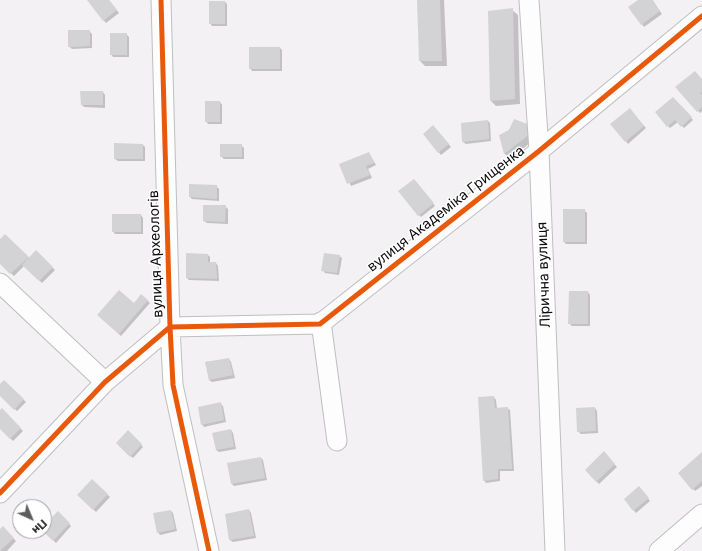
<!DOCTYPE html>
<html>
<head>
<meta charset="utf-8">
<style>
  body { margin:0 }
  #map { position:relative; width:702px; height:551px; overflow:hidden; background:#f3f1f4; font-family:Inter,sans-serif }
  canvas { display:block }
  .north { position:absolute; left:12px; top:499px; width:40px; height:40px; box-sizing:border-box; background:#fff; border:1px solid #9e9e9f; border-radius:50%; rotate:136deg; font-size:11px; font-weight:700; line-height:16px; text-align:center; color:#0d0d0e }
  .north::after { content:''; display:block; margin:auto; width:14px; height:18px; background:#5e5d5e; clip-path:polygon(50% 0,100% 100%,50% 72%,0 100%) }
</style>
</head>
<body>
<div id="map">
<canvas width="702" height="551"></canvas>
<div class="north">Пн</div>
</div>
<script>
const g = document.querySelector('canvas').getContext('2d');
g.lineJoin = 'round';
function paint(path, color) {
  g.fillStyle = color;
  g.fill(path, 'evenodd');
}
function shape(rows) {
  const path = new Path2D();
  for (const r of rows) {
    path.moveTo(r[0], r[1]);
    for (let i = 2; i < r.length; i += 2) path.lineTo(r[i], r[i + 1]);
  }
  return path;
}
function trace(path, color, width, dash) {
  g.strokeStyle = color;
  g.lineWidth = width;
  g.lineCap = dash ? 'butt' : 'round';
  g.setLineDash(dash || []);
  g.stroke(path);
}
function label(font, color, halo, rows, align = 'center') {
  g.font = font + ' Inter,sans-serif';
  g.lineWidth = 3;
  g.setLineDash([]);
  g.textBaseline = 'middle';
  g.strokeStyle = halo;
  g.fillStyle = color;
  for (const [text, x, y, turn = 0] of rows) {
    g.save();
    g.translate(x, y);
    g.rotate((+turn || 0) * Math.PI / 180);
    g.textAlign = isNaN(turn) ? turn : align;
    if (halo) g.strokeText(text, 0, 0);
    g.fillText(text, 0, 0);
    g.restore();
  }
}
paint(shape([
  [88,0,109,0,119,13,106,23],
  [418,0,444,0,447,66,425,66,420,61],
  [639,0,652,0,662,14,644,27,630,7],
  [225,2,227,4,227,26,212,26,210,23],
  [512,10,518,15,520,104,496,106,491,101],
  [89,31,92,34,92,48,72,49,69,46],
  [126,34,129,37,129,57,113,57,111,54],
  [280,48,282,50,282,71,252,71,250,68],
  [702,80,702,111,700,113,676,87],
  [81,92,103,92,105,95,105,108,84,107,82,105],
  [673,98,693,120,684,128,678,122,670,128,668,126],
  [220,102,222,105,222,124,208,124,206,121],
  [632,112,646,128,628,144,626,141],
  [488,121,490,123,491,141,466,144,463,142],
  [514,121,535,139,510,159,505,154,500,136,509,130],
  [436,129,451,147,441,155,424,134],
  [143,145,145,147,145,161,118,161,115,159],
  [241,145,244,148,244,159,224,159,221,156],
  [369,153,376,165,368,169,372,178,351,186,341,164],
  [416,182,435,206,421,217,419,215],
  [216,186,219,189,219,201,192,199,190,197],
  [225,206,228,209,228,224,207,223,204,221],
  [584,210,587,213,587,244,566,244,564,242],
  [141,215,143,218,143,234,115,234,113,231],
  [5,235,30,259,36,252,55,270,42,283,24,266,14,276,0,263,0,240],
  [208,255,210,257,210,263,216,263,218,266,219,281,189,280,187,278],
  [339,256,342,258,339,275,325,273,323,270],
  [570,292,588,292,590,295,590,326,572,326,569,323],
  [141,295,150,303,121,336,101,318,134,304],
  [229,359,231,362,235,378,212,382,209,380,206,362],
  [4,381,26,402,17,411,0,395,0,386],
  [494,397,496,400,497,409,507,408,510,410,514,471,500,471,500,481,486,483,484,480],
  [220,403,223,406,226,422,204,427,202,424],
  [595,408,597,411,598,433,581,434,578,431],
  [2,410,23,431,13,441,0,428,0,412],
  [231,430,233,433,236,449,219,452,216,450],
  [128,431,143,447,133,458,117,443],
  [604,453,617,467,599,484,586,470],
  [702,454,702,486,695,491,679,473],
  [261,458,263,460,267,480,234,486,232,484,228,464],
  [92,480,110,497,96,512,78,495],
  [641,490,650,501,636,513,625,499],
  [249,510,251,513,256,538,233,542,230,540],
  [171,511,173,513,177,531,160,535,158,532],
  [58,512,71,526,56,543,44,531],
  [3,528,16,541,7,551,0,551,0,531]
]), '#0003');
paint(shape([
  [87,0,109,0,117,10,103,21],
  [417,0,440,0,442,61,419,61],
  [638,0,653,0,660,11,641,25,628,7],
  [209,1,225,1,225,24,209,24],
  [513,8,515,99,490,101,488,11],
  [68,30,90,30,90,46,68,47],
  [110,33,127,33,127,55,110,55],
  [249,47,280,47,280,69,249,69],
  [695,71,702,79,702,92,700,93,702,95,702,107,697,112,675,87],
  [80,91,103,91,103,105,81,105],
  [673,97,692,117,681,127,675,120,667,127,655,112],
  [205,101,220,101,220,122,205,122],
  [630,108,644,126,625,142,610,124],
  [514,119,530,125,530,134,504,154,499,135,509,130],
  [488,120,489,139,462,142,461,123],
  [433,125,449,144,438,153,423,134],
  [114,143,143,144,143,159,114,159],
  [220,144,242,144,242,157,220,157],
  [369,152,374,163,366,166,370,175,347,184,339,164],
  [414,179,434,203,418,216,398,191],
  [189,184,217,185,217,199,189,197],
  [203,205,226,205,225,222,203,221],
  [563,209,585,209,585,242,563,242],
  [112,214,141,214,141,232,112,232],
  [5,234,29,257,10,274,0,264,0,239],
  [36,250,53,267,39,281,22,265],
  [186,253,208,254,208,262,216,262,217,279,186,278],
  [324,253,340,255,337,273,321,271],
  [119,290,134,303,141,294,148,300,119,334,97,315],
  [569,291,588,291,588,324,568,324],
  [229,358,233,375,209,380,205,362],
  [4,380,24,399,14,410,0,396,0,384],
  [494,396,495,408,508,407,512,469,498,469,498,479,483,481,478,397],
  [221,402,224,420,201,425,198,407],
  [595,407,596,431,577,432,576,408],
  [2,408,21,428,10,439,0,429,0,410],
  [231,429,234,447,216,450,212,433],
  [128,430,142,444,130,457,116,443],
  [604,451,615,464,596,482,585,470],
  [702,452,702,481,692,490,678,473],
  [261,457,265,478,231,484,227,463],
  [92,479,108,494,93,510,77,495],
  [639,486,649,498,633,511,624,499],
  [249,509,254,536,229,540,225,514],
  [171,510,175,529,157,533,153,513],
  [58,511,70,523,53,541,43,531,44,525],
  [3,526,14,538,0,551,0,529]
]), '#d3d2d5');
const minor = shape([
  [161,0,170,327,173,385,209,551],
  [529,0,539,151,555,551],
  [0,283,105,382],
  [321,322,337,441],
  [0,493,105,382,170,327,320,324,539,151,702,16],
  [659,551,702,514]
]);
trace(minor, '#bfbec0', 21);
trace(minor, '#fdfdfd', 19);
trace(shape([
  [161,0,170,327,173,385,209,551],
  [0,493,105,382,170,327,320,324,539,151,702,16]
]), '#e8590c', 5);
label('14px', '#0d0d0e', '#fff', [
  ["вулиця Академіка Грищенка",446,209,-38],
  ["вулиця Археологів",156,254,-92],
  ["Лірична вулиця",544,275,-92]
]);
</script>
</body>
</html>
